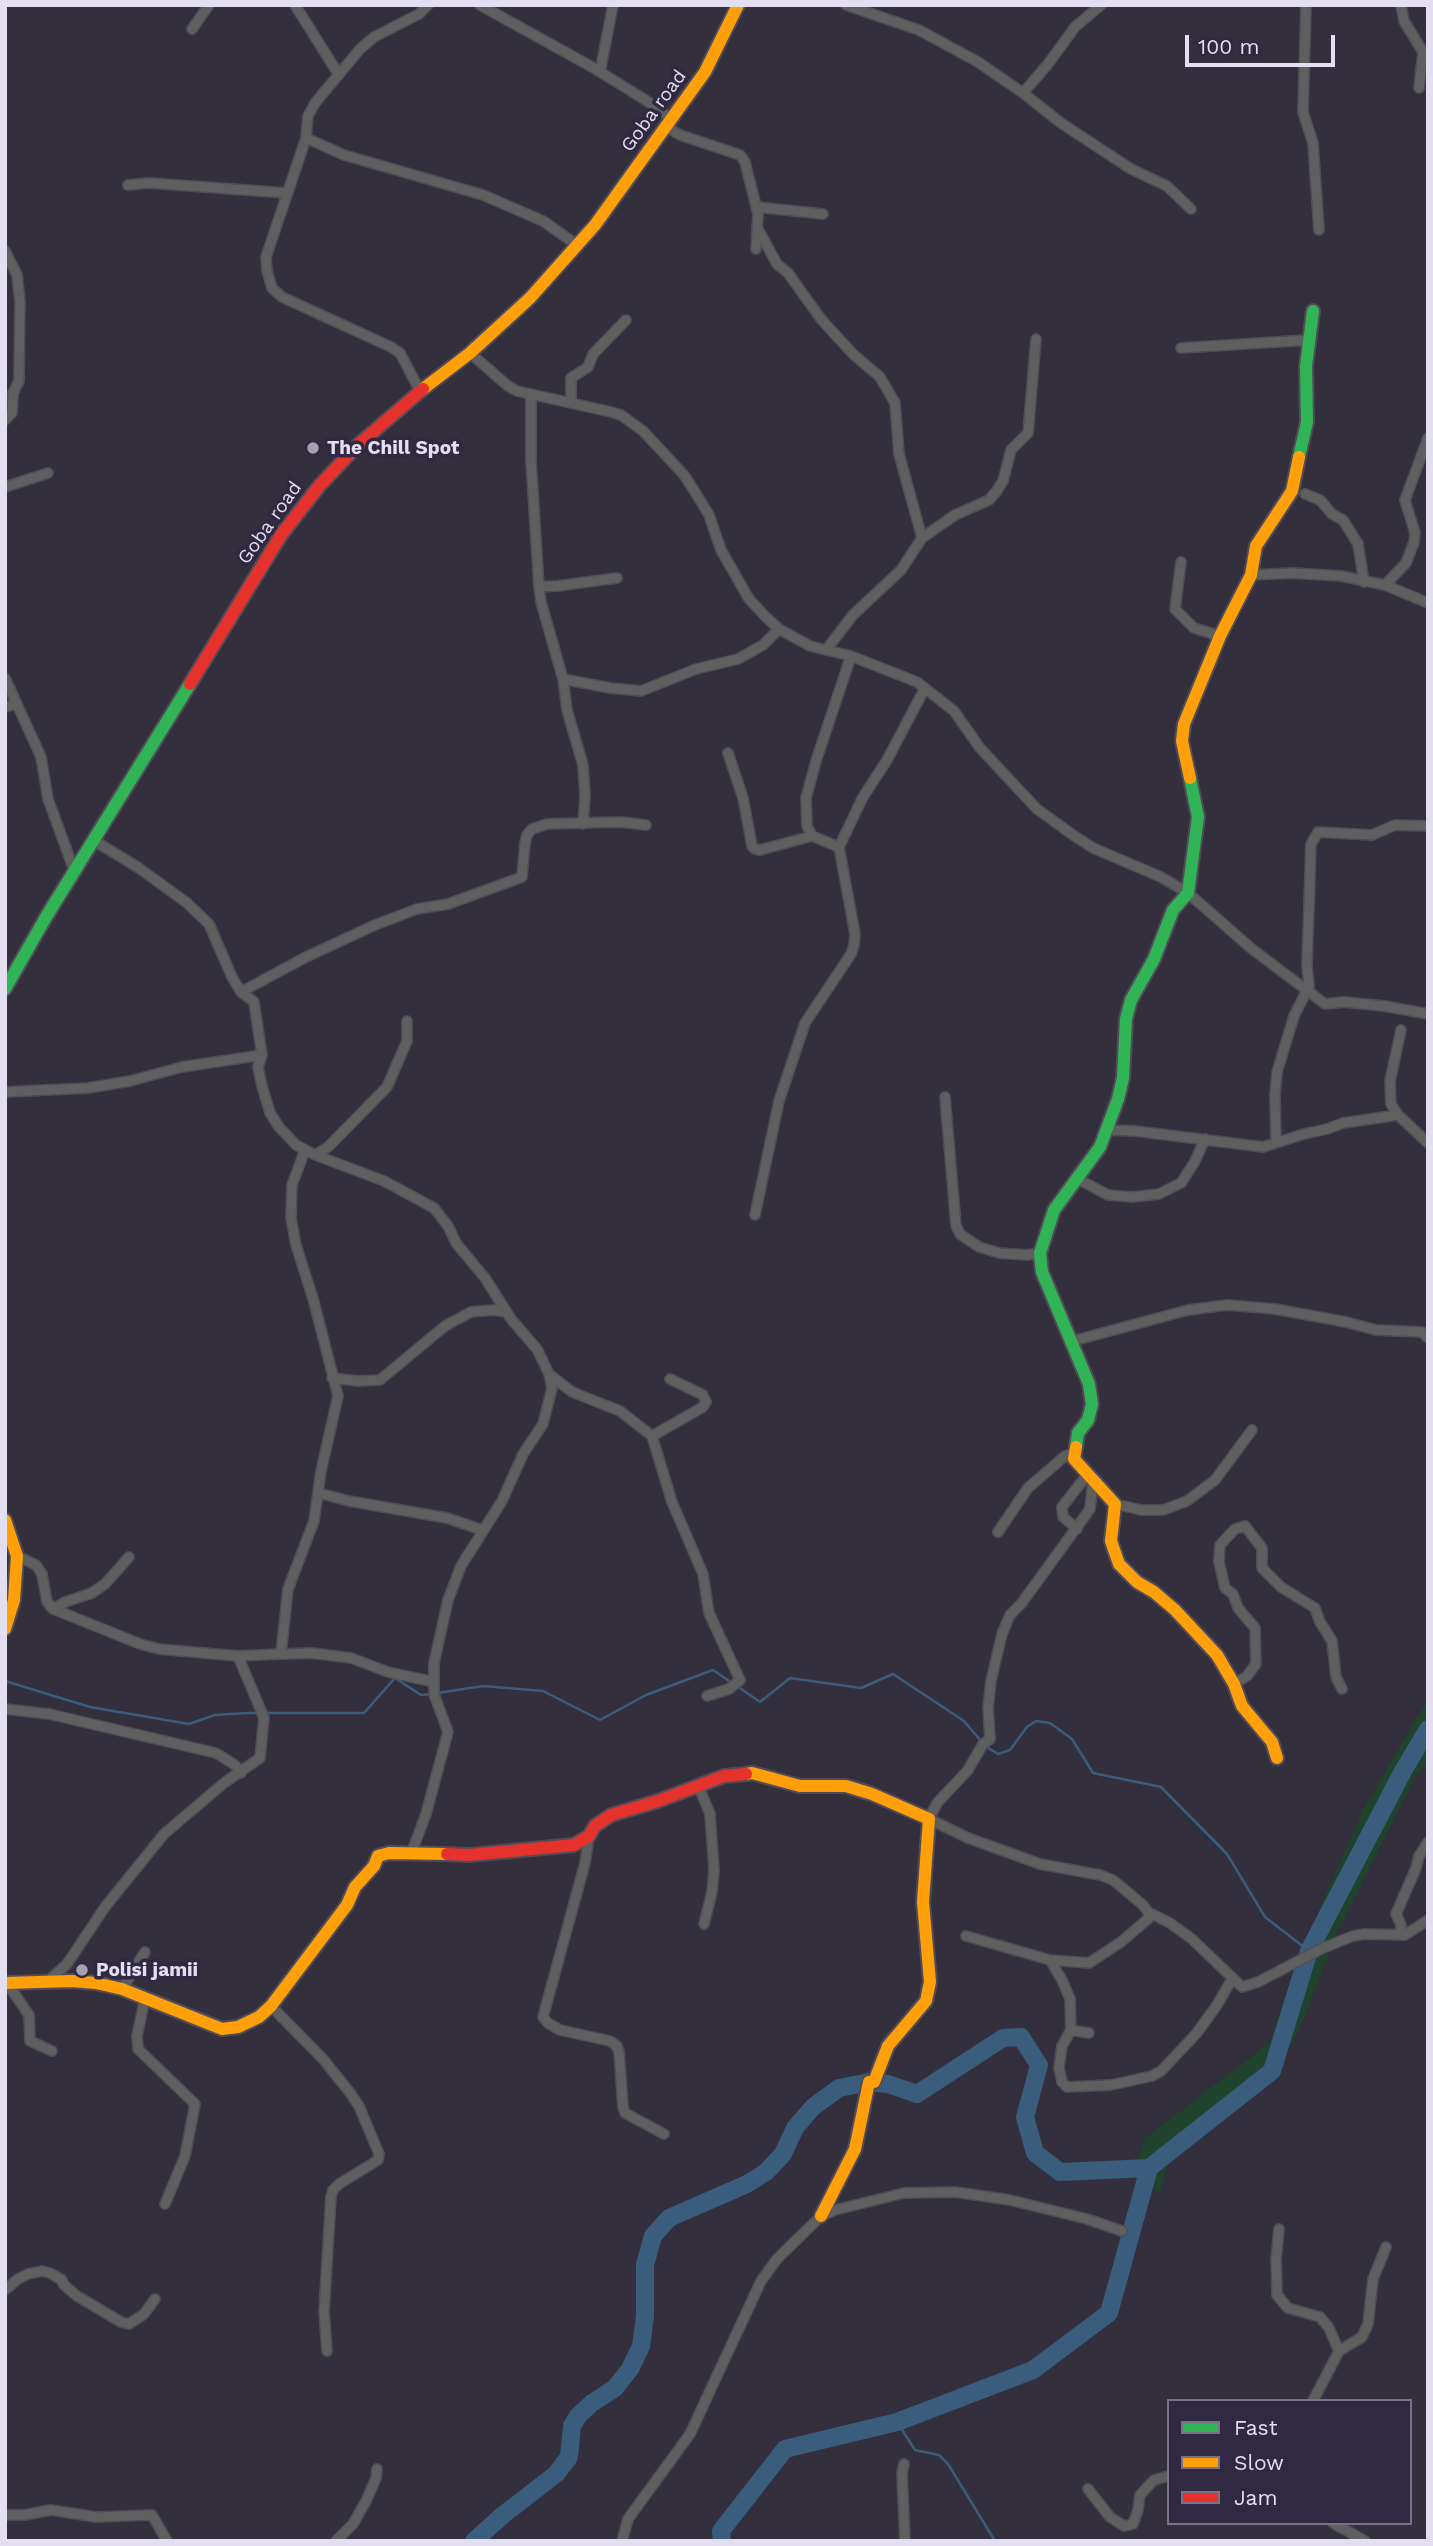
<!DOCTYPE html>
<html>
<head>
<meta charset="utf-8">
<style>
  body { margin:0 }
  #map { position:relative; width:1433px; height:2546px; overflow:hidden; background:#332f3c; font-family:"Work Sans",sans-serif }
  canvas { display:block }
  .frame { position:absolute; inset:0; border:7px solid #e3dff0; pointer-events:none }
  .legend { position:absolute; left:1167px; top:2399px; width:245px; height:126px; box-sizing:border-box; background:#312942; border:2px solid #787288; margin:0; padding:9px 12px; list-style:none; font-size:21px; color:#e3dff0 }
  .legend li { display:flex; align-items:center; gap:14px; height:35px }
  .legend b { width:35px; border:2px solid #787288 }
  .scale { position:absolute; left:1185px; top:35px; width:150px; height:32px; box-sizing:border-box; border:4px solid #e3dff0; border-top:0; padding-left:9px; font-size:21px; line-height:24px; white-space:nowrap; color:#e3dff0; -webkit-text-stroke:5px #312942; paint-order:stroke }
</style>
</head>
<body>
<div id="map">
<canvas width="1433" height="2546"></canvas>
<div class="frame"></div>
<ul class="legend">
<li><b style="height:9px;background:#30b455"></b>Fast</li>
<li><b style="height:9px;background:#ff9f0a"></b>Slow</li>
<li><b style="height:9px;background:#e5322d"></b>Jam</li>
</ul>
<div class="scale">100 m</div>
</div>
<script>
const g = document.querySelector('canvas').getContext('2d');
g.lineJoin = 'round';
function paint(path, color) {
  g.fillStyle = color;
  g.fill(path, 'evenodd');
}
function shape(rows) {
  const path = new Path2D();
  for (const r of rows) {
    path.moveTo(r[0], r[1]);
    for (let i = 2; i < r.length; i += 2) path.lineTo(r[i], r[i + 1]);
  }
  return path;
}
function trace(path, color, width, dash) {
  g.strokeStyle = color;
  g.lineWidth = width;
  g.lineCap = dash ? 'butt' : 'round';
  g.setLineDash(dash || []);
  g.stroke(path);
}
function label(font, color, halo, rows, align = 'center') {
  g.font = font + ' "Work Sans",sans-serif';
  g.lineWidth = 7;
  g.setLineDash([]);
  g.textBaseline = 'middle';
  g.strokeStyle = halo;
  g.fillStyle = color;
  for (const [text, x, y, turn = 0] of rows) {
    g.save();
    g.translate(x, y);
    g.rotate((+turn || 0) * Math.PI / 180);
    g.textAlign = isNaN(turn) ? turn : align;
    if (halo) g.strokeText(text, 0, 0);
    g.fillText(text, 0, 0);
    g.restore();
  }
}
paint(shape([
  [1428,1698,1428,1762,1416,1775,1337,1933,1299,2031,1266,2086,1170,2156,1160,2195,1135,2167,1145,2138,1269,2043,1317,1915,1364,1808]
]), '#1f432c');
trace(shape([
  [5,1681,90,1707,189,1724,215,1715,247,1713,364,1713,395,1678,421,1695,431,1694],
  [737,1686,760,1702,790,1678,861,1688,893,1674,964,1721,981,1741],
  [438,1693,483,1686,543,1691,600,1720,646,1695,713,1670,732,1683],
  [985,1746,998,1754,1010,1750,1027,1727,1036,1721,1050,1723,1072,1739,1093,1773,1161,1787,1227,1854,1265,1917,1309,1951],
  [897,2422,915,2450,939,2455,948,2464,995,2541]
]), '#3a5c7d', 2.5);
trace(shape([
  [474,2541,503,2515,556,2474,569,2457,572,2426,578,2416,592,2403,615,2388,630,2369,641,2346,645,2316,645,2265,653,2236,669,2218,747,2184,766,2172,783,2154,795,2128,813,2107,839,2088,869,2082,888,2084,917,2094,1003,2038,1021,2037,1039,2065,1025,2117,1035,2153,1060,2172,1149,2168],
  [722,2541,721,2531,785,2449,897,2422,1033,2370,1109,2313,1149,2168,1272,2071,1309,1951,1403,1771,1428,1729]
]), '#3a5c7d', 18);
const street = shape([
  [295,5,339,75],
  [480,5,592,67,647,101,672,119],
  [846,5,919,30,978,62,1023,93,1061,123,1131,169,1167,186,1191,209],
  [1306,5,1303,112,1313,143,1319,230],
  [1401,5,1404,21,1423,52,1419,88],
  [192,29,209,5],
  [600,72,613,5],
  [1023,93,1048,64,1075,27,1101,5],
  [667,127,680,135,740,155,745,162,758,214,756,249],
  [306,138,344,155,483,195,543,221,577,245],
  [128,185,149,183,287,193],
  [757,207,823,214],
  [757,227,777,264,788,273,821,319,853,354,880,377,895,403,899,454,922,538],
  [5,251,17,275,20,301,19,381,13,393,12,413,5,420],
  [1181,348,1308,340],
  [470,353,508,386,517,391,611,412,621,415,643,431,684,475,695,492,709,515,721,550,749,599,766,617,779,629,810,646,851,656,917,682,954,711,980,748,1037,809,1073,835,1093,848,1161,877,1188,893,1252,949,1325,1004,1344,1002,1384,1006,1428,1014],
  [420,391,400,353,391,347,282,297,272,288,267,271,266,257,306,138,308,116,315,103,360,49,374,37,419,14,428,5],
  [531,395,531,461,539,587,541,602,563,679,567,710,583,765,585,796,583,824],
  [571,402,571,378,588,367,593,354,626,320],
  [5,487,48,473],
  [1305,494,1320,500,1332,514,1343,520,1358,544,1364,582],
  [1181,562,1175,609,1194,628,1220,636],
  [1251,575,1292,573,1341,576,1385,585,1428,603],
  [1385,585,1406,563,1414,542,1415,533,1405,500,1428,438],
  [539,587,557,586,617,578],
  [826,650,853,615,901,570,922,538,955,515,989,500,996,492,1003,481,1011,450,1028,433,1036,339],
  [5,678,41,757,48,799,74,870],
  [563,679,610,688,641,691,696,669,738,659,763,645,779,629],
  [5,707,17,704],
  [728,753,743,798,752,846,755,849,760,850,812,836],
  [93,840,139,868,187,903,209,924,232,977,241,992,254,1002,262,1055,258,1067,262,1086,270,1113,279,1127,296,1145,315,1155,384,1181,434,1208,448,1226,456,1243,485,1278,511,1319,537,1349,549,1374,552,1388,543,1424,523,1454,502,1501,461,1566,448,1600,434,1663,434,1694,448,1732,426,1814,411,1854],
  [839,847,812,836,807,826,806,798,816,761,851,656],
  [241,992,306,957,375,925,417,909,448,904,522,877,525,843,527,835,532,829,547,824,620,822,646,825],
  [1401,1030,1390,1081,1391,1104,1398,1115,1428,1143],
  [5,1092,88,1088,130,1081,182,1067,262,1055],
  [945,1097,956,1226,960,1234,979,1247,999,1253,1027,1255,1040,1253],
  [1106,1130,1135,1131,1263,1147,1304,1134,1327,1129,1343,1123,1398,1115],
  [1276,1142,1275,1095,1277,1072,1294,1016,1309,986,1307,965,1311,844,1318,832,1372,835,1395,825,1428,826],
  [315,1155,328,1147,387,1087,407,1041,407,1021],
  [1078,1179,1108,1195,1132,1197,1159,1194,1181,1183,1194,1163,1205,1139],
  [755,1215,779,1101,805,1023,851,954,854,945,855,934,839,847,863,797,887,760,925,688],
  [1069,1342,1188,1310,1227,1305,1275,1309,1346,1322,1376,1330,1422,1332,1428,1338],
  [549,1374,572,1392,620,1411,652,1436,672,1502,703,1574,709,1613,740,1680,729,1689,707,1696],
  [332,1378,358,1381,380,1380,445,1326,471,1312,493,1310,507,1312],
  [652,1436,703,1407,706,1402,703,1395,670,1379],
  [319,1493,349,1501,447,1518,482,1530],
  [1115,1504,1141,1510,1163,1510,1187,1501,1215,1480,1252,1430],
  [1077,1529,1063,1517,1062,1507,1087,1475],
  [998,1532,1028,1488,1065,1456,1073,1453],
  [17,1556,36,1565,42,1574,47,1602,53,1609,140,1644,159,1649,238,1656,281,1654,288,1589,314,1521,321,1471,338,1396,314,1302,296,1245,291,1218,292,1185,305,1150],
  [53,1609,65,1602,92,1593,105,1584,129,1557],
  [281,1654,311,1653,351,1658,388,1672,434,1682],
  [1234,1684,1247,1676,1256,1664,1255,1628,1238,1608,1233,1594,1225,1588,1219,1562,1220,1545,1235,1529,1245,1526,1262,1548,1262,1568,1281,1587,1315,1608,1320,1622,1332,1641,1336,1677,1342,1689],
  [5,1709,49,1714,216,1753,235,1765,241,1773],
  [698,1785,710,1814,714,1870,712,1892,704,1924],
  [589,1836,585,1863,543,2017,548,2023,560,2030,610,2041,617,2046,619,2052,623,2107,625,2113,664,2134],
  [1148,1912,1170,1923,1192,1939,1242,1987,1258,1982,1323,1948,1353,1936,1365,1934,1405,1935,1428,1920],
  [1400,1935,1401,1925,1396,1914,1416,1868,1419,1856,1428,1842],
  [966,1936,1050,1960,1089,1963,1121,1942,1149,1918,1148,1912,1143,1905,1113,1880,1100,1875,1040,1864,968,1838,929,1819,937,1803,968,1770,983,1744,990,1739,988,1708,991,1681,1002,1634,1010,1615,1021,1604,1090,1509,1093,1482],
  [1050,1960,1062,1980,1070,1999,1071,2030,1089,2033],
  [47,1982,67,1964,105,1907,164,1834,224,1783,260,1758,264,1718,238,1656],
  [7,1983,29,2015,30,2041,52,2051],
  [122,1989,145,1952],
  [145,1998,137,2036,138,2049,195,2104,185,2156,165,2204],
  [271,2006,323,2059,351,2094,359,2106,379,2154,378,2160,339,2184,333,2190,331,2197,324,2311,327,2351],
  [1071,2030,1062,2046,1059,2068,1062,2082,1067,2087,1111,2085,1152,2076,1161,2071,1196,2034,1217,2005,1232,1979],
  [1279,2229,1276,2260,1277,2295,1288,2308,1320,2317,1329,2328,1339,2351],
  [5,2290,18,2279,28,2274,42,2271,50,2273,62,2280,64,2285,77,2296,121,2322,129,2324,144,2314,155,2299],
  [1313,2401,1339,2351,1362,2337,1368,2324,1373,2279,1386,2247],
  [904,2464,902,2473,905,2541],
  [1088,2489,1110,2517,1124,2526,1133,2524,1138,2510,1140,2495,1154,2480,1169,2476],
  [5,2515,24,2515,51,2510,96,2517,152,2515,167,2541],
  [1333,2523,1365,2541],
  [336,2541,353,2524,366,2501,376,2478,377,2469],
  [622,2541,628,2519,690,2434,761,2281,777,2259,821,2216,835,2210,904,2193,955,2192,1010,2200,1087,2219,1122,2231]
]);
const fast = shape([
  [1299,457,1307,422,1306,366,1313,311],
  [5,989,46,917,190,684],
  [1076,1447,1078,1433,1088,1420,1092,1404,1089,1384,1042,1272,1040,1253,1054,1210,1100,1147,1118,1099,1123,1078,1126,1019,1131,1000,1154,959,1173,910,1188,893,1198,817,1190,778]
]);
const slow = shape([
  [423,389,470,353,530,298,595,225,705,72,738,5],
  [1190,778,1182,741,1184,724,1220,636,1251,575,1256,546,1292,491,1299,457],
  [1076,1447,1074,1459,1115,1504,1111,1541,1119,1564,1137,1582,1154,1592,1175,1610,1217,1655,1234,1684,1242,1706,1272,1742,1277,1758],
  [5,1520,17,1556,14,1600,5,1629],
  [746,1774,752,1773,800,1786,846,1786,872,1794,929,1819,923,1902,930,1982,926,2001,888,2046,874,2082,869,2082,855,2149,821,2216],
  [5,1983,72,1981,96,1983,122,1989,222,2029,238,2027,259,2017,271,2006,347,1905,355,1887,374,1866,378,1856,389,1853,447,1854]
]);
const jam = shape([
  [190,684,281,535,320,485,359,444,423,389],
  [447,1854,469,1855,574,1845,589,1836,595,1826,611,1815,658,1801,724,1776,746,1774]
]);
trace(street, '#504c58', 12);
trace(fast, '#504c58', 16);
trace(slow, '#504c58', 16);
trace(jam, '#504c58', 16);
trace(street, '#5e6060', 9);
trace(fast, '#30b455', 12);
trace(slow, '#ff9f0a', 12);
trace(jam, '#e5322d', 12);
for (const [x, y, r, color] of [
  [313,448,7,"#a5a1b1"],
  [82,1970,7,"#a5a1b1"]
]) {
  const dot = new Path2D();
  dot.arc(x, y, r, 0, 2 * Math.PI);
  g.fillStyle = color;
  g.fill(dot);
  trace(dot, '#312942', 2.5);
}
label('19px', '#e3dff0', '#312942', [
  ["Goba road",654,111,-54],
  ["Goba road",270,523,-55]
]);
label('bold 19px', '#e3dff0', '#312942', [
  ["The Chill Spot",327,448],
  ["Polisi jamii",96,1970]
], 'left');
</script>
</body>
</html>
